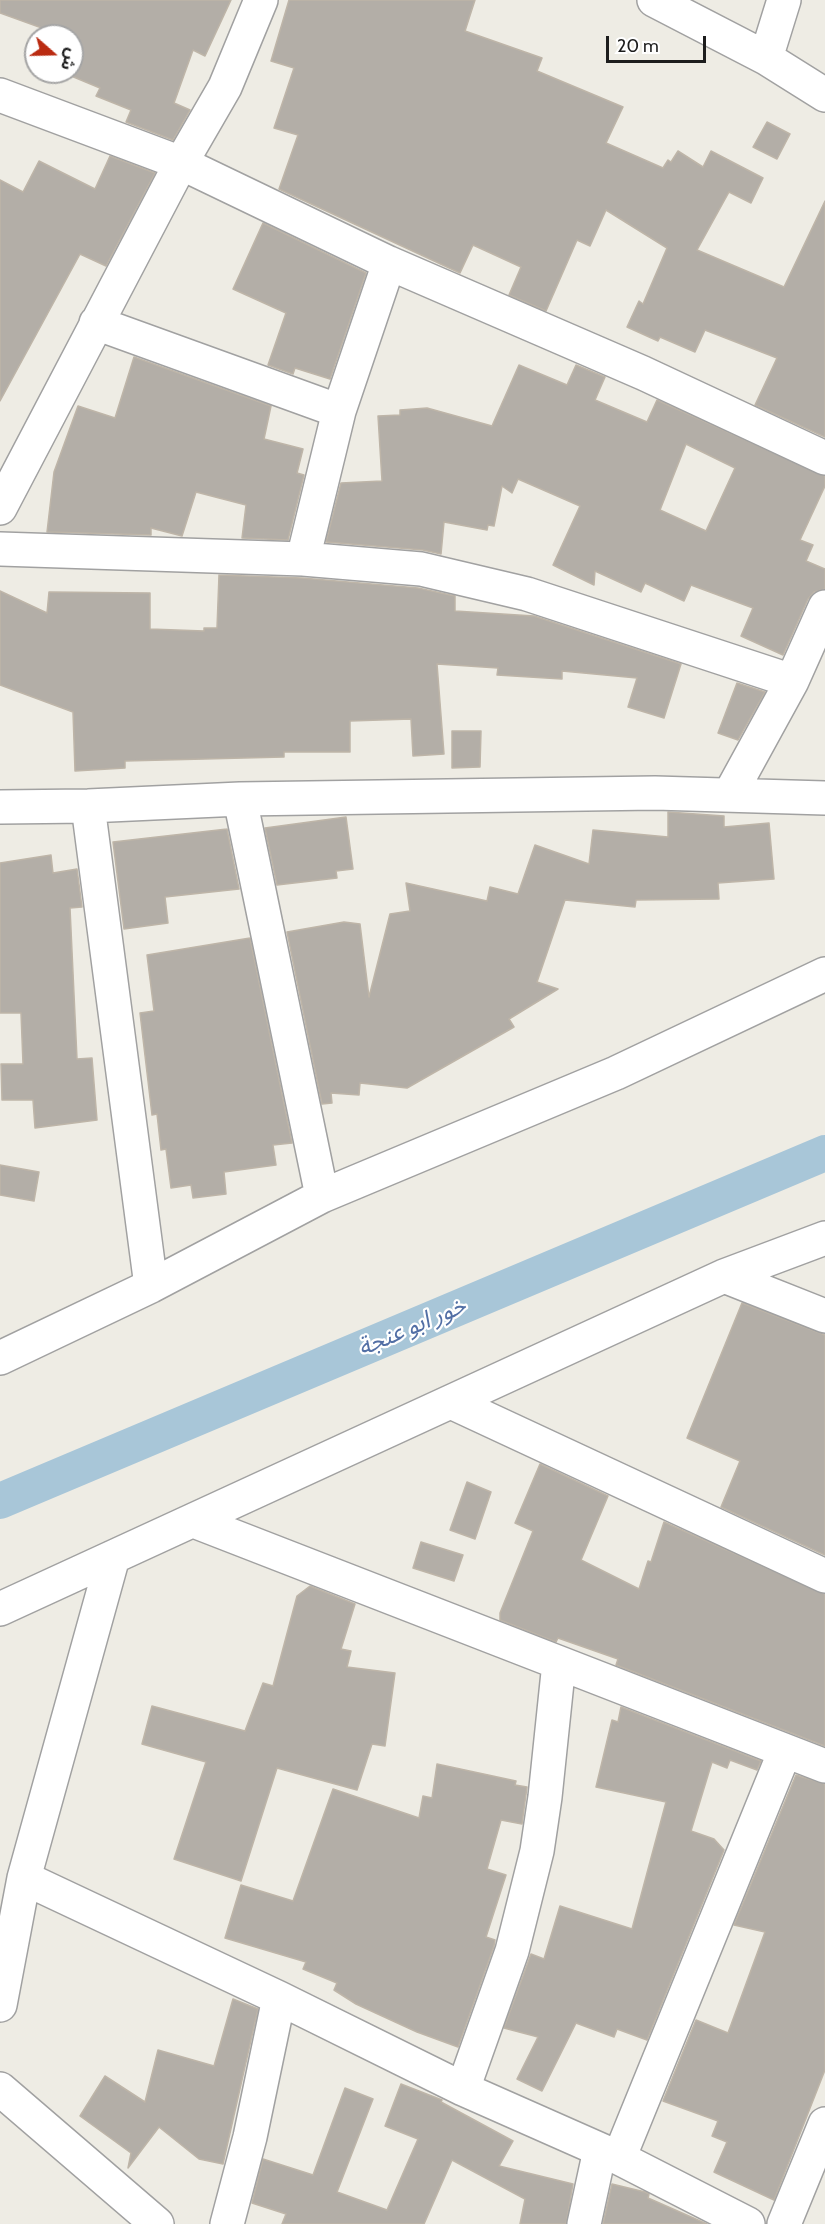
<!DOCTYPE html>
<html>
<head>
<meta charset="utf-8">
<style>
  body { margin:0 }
  #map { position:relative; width:825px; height:2224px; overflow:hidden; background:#eeece4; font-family:Cabin,"Noto Sans Arabic",sans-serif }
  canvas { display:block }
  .north { position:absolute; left:24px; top:24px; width:60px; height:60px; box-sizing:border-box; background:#fff; border:2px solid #a5a5a5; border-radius:50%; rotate:110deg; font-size:16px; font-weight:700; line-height:24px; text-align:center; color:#1d1d1d }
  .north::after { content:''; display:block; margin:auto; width:21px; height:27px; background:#ba2b11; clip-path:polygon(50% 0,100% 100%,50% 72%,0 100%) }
  .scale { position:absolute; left:606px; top:36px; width:100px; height:27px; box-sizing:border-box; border:3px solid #1d1d1d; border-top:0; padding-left:8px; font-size:18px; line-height:21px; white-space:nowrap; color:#1d1d1d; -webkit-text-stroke:4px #fff; paint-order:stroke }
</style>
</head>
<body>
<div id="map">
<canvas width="825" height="2224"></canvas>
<div class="north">ش</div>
<div class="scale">20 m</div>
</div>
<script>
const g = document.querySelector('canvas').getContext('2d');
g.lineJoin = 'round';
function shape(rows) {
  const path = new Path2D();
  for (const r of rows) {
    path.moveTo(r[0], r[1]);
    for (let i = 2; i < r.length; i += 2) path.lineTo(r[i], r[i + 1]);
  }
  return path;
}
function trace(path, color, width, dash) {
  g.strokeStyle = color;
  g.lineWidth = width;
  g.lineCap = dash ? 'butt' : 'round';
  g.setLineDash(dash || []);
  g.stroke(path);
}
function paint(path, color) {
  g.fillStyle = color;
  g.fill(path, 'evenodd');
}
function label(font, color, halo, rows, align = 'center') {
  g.font = font + ' Cabin,"Noto Sans Arabic",sans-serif';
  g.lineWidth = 4.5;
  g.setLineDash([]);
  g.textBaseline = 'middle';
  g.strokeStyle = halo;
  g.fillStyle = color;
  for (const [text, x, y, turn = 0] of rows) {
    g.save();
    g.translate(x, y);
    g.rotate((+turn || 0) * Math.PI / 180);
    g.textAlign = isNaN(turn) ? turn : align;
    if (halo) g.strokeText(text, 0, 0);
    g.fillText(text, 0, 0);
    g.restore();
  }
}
trace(shape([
  [0,1501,825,1153]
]), '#a8c6d8', 36);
const building = shape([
  [0,0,231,0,205,56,193,50,174,103,190,110,173,140,126,122,131,110,96,96,100,88,64,73,72,72,72,53,77,41,72,39,72,36,64,36,0,13,0,0],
  [289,0,475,0,465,31,542,58,537,71,623,107,606,143,663,168,668,160,671,162,678,151,703,167,711,151,763,178,751,203,729,192,697,250,784,287,825,201,825,437,755,405,777,358,705,330,695,352,660,337,658,341,627,327,639,301,643,304,667,248,606,210,590,246,577,240,546,311,509,295,521,267,473,245,460,273,279,189,298,135,274,128,294,68,271,61,289,0],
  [767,122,790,134,777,159,753,147,767,122],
  [110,156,155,173,106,266,80,254,0,401,0,180,23,192,39,161,95,189,110,156],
  [263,223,366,273,330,379,295,368,293,374,268,365,286,313,233,289,263,223],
  [134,357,271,406,264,439,303,449,297,473,304,475,288,540,242,538,246,505,196,492,182,536,151,528,151,535,47,532,54,472,78,406,115,418,134,357],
  [519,365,567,385,576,365,605,377,595,400,647,422,657,400,825,476,825,486,800,540,813,545,806,561,825,569,825,589,814,592,808,599,783,655,741,636,753,608,691,585,684,601,645,583,641,592,595,571,594,585,553,565,580,506,518,479,512,493,502,486,494,526,488,525,487,530,444,522,441,554,423,550,326,542,341,483,382,481,378,416,400,415,400,410,427,408,492,426,519,365],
  [686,444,735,468,706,531,660,510,686,444],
  [219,575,302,578,418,588,455,596,455,611,534,616,681,664,664,718,628,707,637,678,562,671,562,679,497,675,498,668,437,664,444,754,413,756,411,719,350,721,350,752,284,752,284,757,125,761,125,768,75,771,73,712,0,685,0,591,47,613,49,592,150,593,150,629,204,631,204,628,217,628,219,575],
  [737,683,765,692,738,740,718,733,737,683],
  [452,731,481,731,480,767,452,768,452,731],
  [668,812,724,816,724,827,769,823,774,879,718,883,719,899,636,900,635,907,565,900,537,982,558,989,509,1019,514,1027,407,1088,360,1083,359,1095,331,1093,332,1103,322,1104,287,932,344,922,360,924,369,997,390,914,410,911,406,883,487,901,490,887,518,894,535,845,589,864,593,830,668,837,668,812],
  [346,817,353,869,336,871,337,878,277,885,265,828,346,817],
  [227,829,239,889,165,897,168,923,124,929,113,842,227,829],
  [51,855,53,873,77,869,82,907,70,908,77,1059,92,1058,97,1120,35,1128,33,1100,2,1100,1,1064,23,1064,21,1013,0,1013,0,863,51,855],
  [250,938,292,1143,273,1145,276,1165,224,1172,226,1194,193,1198,191,1185,171,1188,166,1149,161,1150,157,1114,152,1115,140,1013,154,1011,147,955,250,938],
  [0,1165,39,1172,34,1201,0,1195,0,1165],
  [742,1303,825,1335,825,1555,721,1507,740,1461,687,1438,742,1303],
  [540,1464,608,1496,581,1560,639,1589,648,1561,651,1562,664,1522,825,1594,825,1746,616,1665,618,1659,558,1638,556,1642,500,1620,500,1613,533,1531,515,1523,540,1464],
  [467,1482,491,1492,475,1539,450,1530,467,1482],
  [421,1542,463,1555,454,1581,413,1568,421,1542],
  [310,1586,355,1604,341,1649,351,1651,347,1667,395,1673,385,1746,372,1744,357,1790,277,1768,241,1881,174,1859,206,1762,142,1744,152,1706,245,1731,263,1683,273,1686,297,1596,310,1586],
  [621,1707,761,1761,757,1770,730,1760,727,1768,712,1762,691,1831,714,1839,724,1850,647,2040,617,2029,614,2037,576,2023,542,2091,517,2079,538,2037,504,2028,531,1954,544,1959,560,1906,632,1929,666,1802,596,1787,612,1720,618,1722,621,1707],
  [437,1764,516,1781,515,1785,527,1787,522,1824,501,1820,487,1869,506,1875,486,1937,495,1940,494,1946,458,2047,417,2032,356,2004,334,1990,337,1983,303,1969,306,1962,225,1938,241,1885,293,1901,333,1789,419,1818,423,1796,432,1798,437,1764],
  [796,1775,825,1784,825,2070,774,2200,714,2172,727,2142,712,2136,718,2121,663,2101,696,2020,728,2033,765,1932,734,1925,796,1775],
  [233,1999,258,2009,223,2164,199,2159,159,2127,128,2168,131,2153,80,2116,105,2076,145,2102,158,2050,214,2066,233,1999],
  [401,2084,442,2100,441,2102,513,2141,499,2166,573,2184,566,2224,520,2224,525,2199,452,2160,424,2224,282,2224,286,2214,252,2203,263,2159,313,2175,345,2088,373,2099,337,2192,387,2210,418,2139,385,2126,401,2084],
  [612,2184,645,2192,649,2194,648,2198,707,2224,603,2224,612,2184]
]);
paint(building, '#b3aea7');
trace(building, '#beb5a8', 1.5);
const street = shape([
  [654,0,766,58,825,95],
  [766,58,784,0],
  [0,95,181,163,389,263,643,373,825,458],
  [96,323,339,411],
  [0,508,181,163,225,87,261,0],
  [0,549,303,559,339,411,389,263],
  [303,559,421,569,527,594,792,681],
  [730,794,792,681,825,607],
  [240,799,322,1196],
  [88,806,151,1286],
  [0,807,88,806,240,799,655,793,825,798],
  [724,1276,825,1316],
  [0,1358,151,1286,322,1196,616,1073,825,974],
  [451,1402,825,1576],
  [194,1521,825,1766],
  [0,1609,724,1276,825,1238],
  [24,1878,279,1998,463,2089,619,2158,748,2224],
  [0,2005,24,1878,113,1557],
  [0,2089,157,2224],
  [463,2089,512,1951,537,1851,545,1797,559,1663],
  [619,2158,785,1751],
  [227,2224,250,2137,279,1998],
  [584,2224,600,2150],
  [784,2224,825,2124]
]);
trace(street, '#a1a1a1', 36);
trace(street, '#fff', 33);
label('italic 24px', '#526fa5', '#fff', [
  ["خور ابو عنجة",412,1327,-23]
]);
</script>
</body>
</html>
